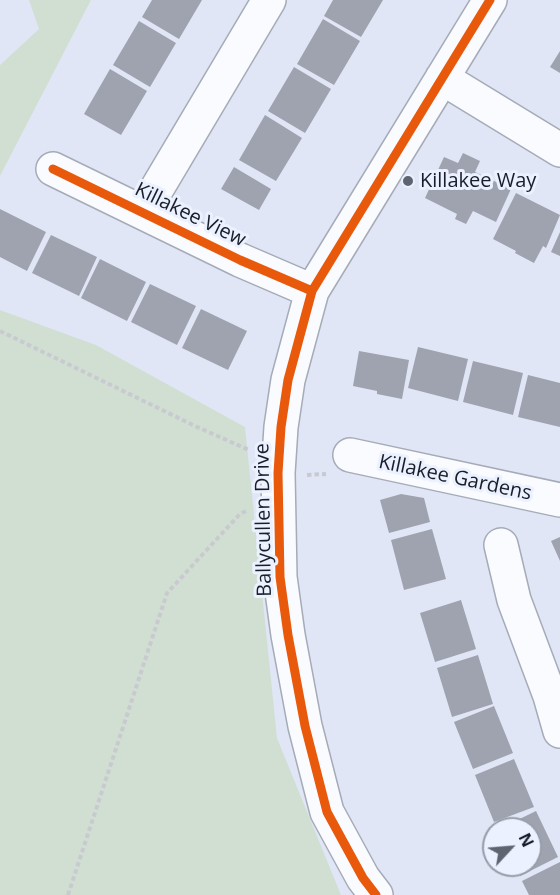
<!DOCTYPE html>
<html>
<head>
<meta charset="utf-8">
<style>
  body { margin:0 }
  #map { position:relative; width:560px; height:895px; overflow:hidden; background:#e0e6f6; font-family:"Open Sans",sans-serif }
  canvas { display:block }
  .north { position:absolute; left:482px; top:817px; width:60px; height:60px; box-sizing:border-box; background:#ebf1fe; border:2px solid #979da9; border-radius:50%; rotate:64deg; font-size:16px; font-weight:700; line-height:24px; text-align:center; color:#191e2a }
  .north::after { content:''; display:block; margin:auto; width:21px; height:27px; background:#5f6471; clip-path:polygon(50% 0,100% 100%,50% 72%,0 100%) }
</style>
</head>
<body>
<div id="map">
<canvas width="560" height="895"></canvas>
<div class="north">N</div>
</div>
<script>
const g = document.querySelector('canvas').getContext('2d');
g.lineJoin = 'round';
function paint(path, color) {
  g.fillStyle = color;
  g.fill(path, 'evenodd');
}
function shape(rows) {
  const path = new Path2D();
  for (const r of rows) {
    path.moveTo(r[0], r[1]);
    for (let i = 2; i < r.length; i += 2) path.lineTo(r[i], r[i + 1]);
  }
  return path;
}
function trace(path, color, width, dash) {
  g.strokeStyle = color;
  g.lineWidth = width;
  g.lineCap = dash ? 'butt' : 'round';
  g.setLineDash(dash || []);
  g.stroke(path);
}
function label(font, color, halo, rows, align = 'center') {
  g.font = font + ' "Open Sans",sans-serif';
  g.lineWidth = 6;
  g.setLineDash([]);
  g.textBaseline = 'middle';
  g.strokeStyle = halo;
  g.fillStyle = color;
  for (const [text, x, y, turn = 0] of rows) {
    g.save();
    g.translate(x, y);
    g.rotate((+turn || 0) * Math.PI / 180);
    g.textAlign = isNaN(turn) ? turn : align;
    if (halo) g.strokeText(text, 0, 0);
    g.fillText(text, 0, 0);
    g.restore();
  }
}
paint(shape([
  [29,0,91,0,0,176,0,65,39,29],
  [0,310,96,345,245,427,277,738,341,895,0,895]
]), '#d1dfd3');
paint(shape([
  [152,0,202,0,179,39,142,17],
  [333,0,383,0,361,37,324,16],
  [323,19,360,41,334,85,297,64],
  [139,21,176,43,150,87,113,65],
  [560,51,560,73,550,67],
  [294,67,331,89,305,133,268,111],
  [110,69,147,91,121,135,84,114],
  [265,115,302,138,276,181,239,160],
  [463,153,480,161,475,172,511,189,496,222,473,211,466,224,455,219,457,214,425,198,444,157,458,163],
  [234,167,271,189,259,210,221,189],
  [516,193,560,215,546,248,543,246,534,263,515,253,516,251,493,239],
  [0,209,46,232,27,271,0,257],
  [560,232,560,256,551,252],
  [51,235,97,257,79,296,32,273],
  [100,259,146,282,127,321,81,298],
  [150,284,196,306,177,345,131,322],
  [201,309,247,331,228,370,182,348],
  [418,347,468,359,458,401,408,388],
  [359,351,409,360,402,399,377,394,377,391,353,386],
  [473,361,523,373,513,415,463,402],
  [528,375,560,383,560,427,518,417],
  [401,494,424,498,430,522,389,533,380,500],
  [432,529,446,579,404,590,391,540],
  [560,537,560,561,551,541],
  [461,600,476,649,435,662,420,613],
  [478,655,493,704,452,717,437,668],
  [494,706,513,753,473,769,454,722],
  [514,759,534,807,494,822,475,775],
  [536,811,558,857,520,876,515,865,530,865,530,829,499,829],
  [560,862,560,895,529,895,522,881]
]), '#9fa3b0');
const minor = shape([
  [442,78,560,150],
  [53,169,240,260,312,291],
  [143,212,269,0],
  [350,455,560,500],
  [501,545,514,600,550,696,560,731],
  [376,895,363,878,327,812,305,726,288,635,280,577,278,473,281,427,288,380,312,291,490,0]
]);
trace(minor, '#a5abb7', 36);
trace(shape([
  [0,331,195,426,249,450],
  [307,475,326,474],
  [68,895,167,593,240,514,248,510]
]), '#c8cad0', 4, [4.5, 3]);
trace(minor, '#fafbfe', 33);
trace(shape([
  [53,169,240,260,312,291],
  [376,895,363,878,327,812,305,726,288,635,280,577,278,473,281,427,288,380,312,291,490,0]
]), '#e8590c', 9);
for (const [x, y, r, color] of [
  [408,181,6,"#5f6471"]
]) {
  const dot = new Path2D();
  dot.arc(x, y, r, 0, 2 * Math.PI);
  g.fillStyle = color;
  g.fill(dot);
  trace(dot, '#ebf1fe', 2);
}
label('20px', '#191e2a', '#ebf1fe', [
  ["Killakee Way",420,181]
], 'left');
label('20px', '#191e2a', '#ebf1fe', [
  ["Killakee View",190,215,26],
  ["Killakee Gardens",455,478,12],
  ["Ballycullen Drive",264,520,-91]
]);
</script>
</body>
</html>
